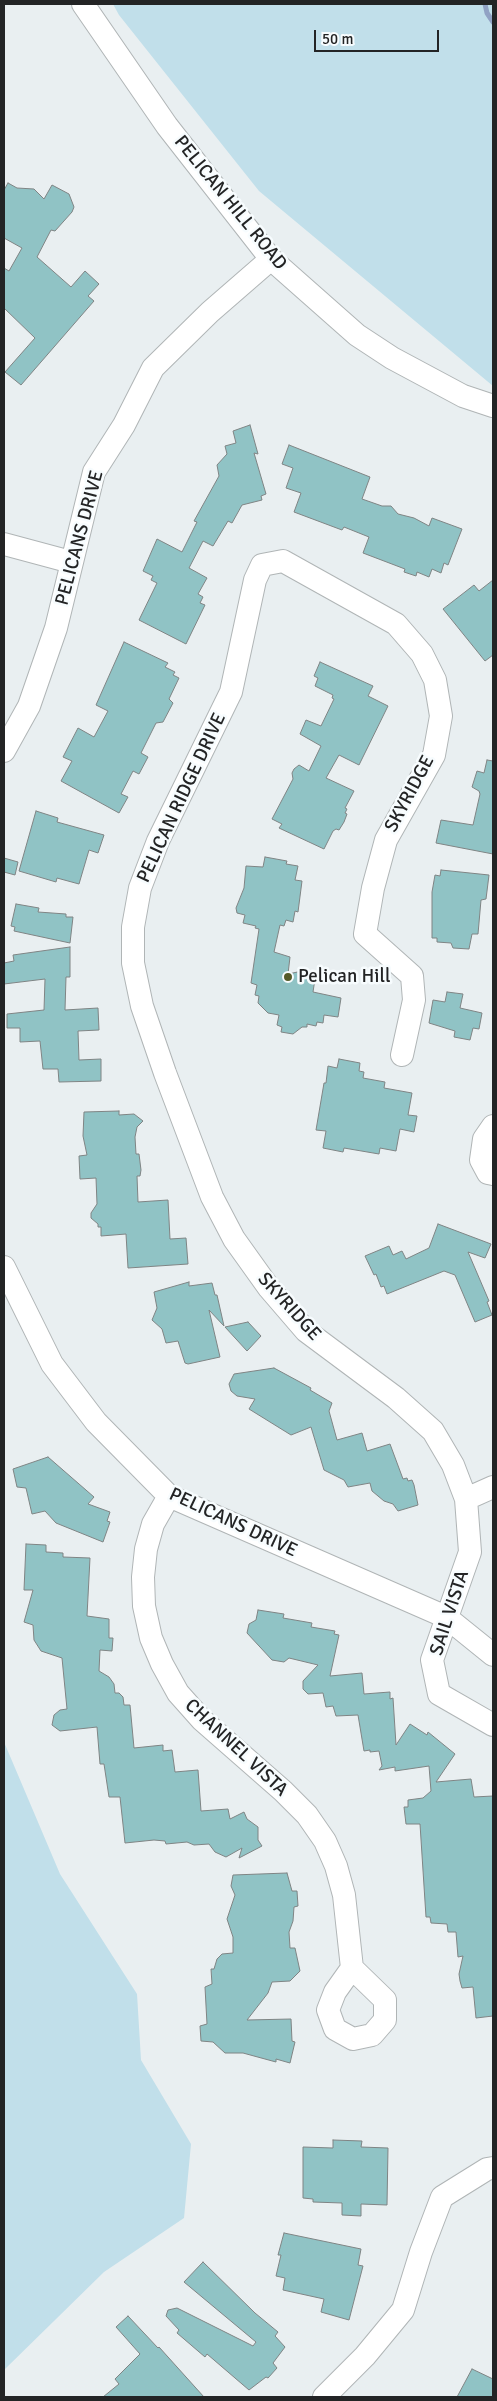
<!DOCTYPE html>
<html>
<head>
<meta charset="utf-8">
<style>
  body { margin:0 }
  #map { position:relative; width:497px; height:2401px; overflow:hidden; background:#e9eff1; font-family:Signika,sans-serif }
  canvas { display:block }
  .frame { position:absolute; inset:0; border:5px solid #232425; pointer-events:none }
  .scale { position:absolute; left:314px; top:30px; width:125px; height:22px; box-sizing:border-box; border:2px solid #232425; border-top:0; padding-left:6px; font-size:15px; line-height:18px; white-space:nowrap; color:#232425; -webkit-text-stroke:4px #f7fcfe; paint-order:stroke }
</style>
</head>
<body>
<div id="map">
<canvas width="497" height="2401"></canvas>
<div class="frame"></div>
<div class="scale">50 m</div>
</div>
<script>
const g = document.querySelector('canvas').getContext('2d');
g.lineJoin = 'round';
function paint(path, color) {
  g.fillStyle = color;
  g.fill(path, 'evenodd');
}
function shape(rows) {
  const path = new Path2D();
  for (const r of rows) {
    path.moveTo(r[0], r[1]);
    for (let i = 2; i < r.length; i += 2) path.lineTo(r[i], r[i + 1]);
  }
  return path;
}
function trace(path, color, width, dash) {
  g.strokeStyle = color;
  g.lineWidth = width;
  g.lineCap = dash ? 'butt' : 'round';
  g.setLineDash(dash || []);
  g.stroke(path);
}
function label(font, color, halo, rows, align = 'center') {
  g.font = font + ' Signika,sans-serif';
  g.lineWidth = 5;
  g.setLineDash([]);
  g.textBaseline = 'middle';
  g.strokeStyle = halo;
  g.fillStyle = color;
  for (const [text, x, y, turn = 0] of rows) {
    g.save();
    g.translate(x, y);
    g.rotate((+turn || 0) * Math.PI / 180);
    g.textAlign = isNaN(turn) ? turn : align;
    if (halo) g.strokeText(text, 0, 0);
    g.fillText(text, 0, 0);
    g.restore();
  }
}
paint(shape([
  [113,4,493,4,493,386,259,191,119,15],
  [4,1742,60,1874,137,1994,141,2060,191,2144,184,2218,104,2272,4,2370]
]), '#c1dfea');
trace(shape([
  [485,4,487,13,493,22]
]), '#91a2c4', 5);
const building = shape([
  [8,183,17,188,34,189,44,199,52,185,69,194,74,207,72,212,55,231,51,230,37,257,71,287,85,271,99,284,88,296,94,301,87,309,21,385,5,372,35,338,4,308,4,268,9,271,22,248,4,238,4,190,8,183],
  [250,425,258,454,254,453,266,494,261,496,262,500,242,505,232,523,228,521,213,546,203,541,189,568,207,578,198,594,203,597,200,603,205,605,186,644,139,620,157,583,151,580,153,576,143,571,157,539,182,552,197,522,194,521,219,476,217,465,227,454,225,446,236,443,233,431,250,425],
  [289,445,370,477,362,499,382,506,391,506,398,514,414,518,429,526,432,518,462,529,448,565,444,563,441,573,432,569,429,577,417,572,416,576,404,572,405,569,363,553,369,537,344,527,342,530,294,512,301,493,286,488,293,468,282,464,289,445],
  [493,580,493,655,485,661,443,609,474,585,479,591,493,580],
  [124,642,168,663,165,667,175,672,173,675,179,678,169,699,173,703,163,722,156,723,141,753,148,757,139,774,133,771,121,794,128,797,119,813,61,781,72,761,63,757,78,728,94,737,108,711,96,705,124,642],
  [320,662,373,686,368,696,388,706,359,765,339,755,326,778,354,791,345,808,347,809,345,813,347,814,344,822,339,830,336,829,333,831,324,849,279,828,282,824,272,819,293,779,292,773,294,769,299,765,309,771,321,746,300,734,306,720,321,726,334,699,332,698,333,695,315,686,318,678,314,676,320,662],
  [487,760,493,761,493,854,436,843,441,820,473,825,480,794,479,791,472,787,477,771,484,773,487,760],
  [36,811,58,818,57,822,104,835,98,853,89,850,79,884,57,878,56,882,19,871,36,811],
  [265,857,287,861,286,864,298,866,295,880,302,881,298,912,295,911,293,922,286,920,284,926,280,925,274,952,290,957,288,974,307,970,310,978,315,979,313,992,341,998,338,1017,324,1015,323,1023,317,1022,316,1026,307,1024,307,1027,302,1027,293,1034,281,1032,282,1027,277,1025,279,1015,268,1013,258,1003,259,996,255,995,257,985,251,983,259,929,255,928,256,926,243,923,245,915,237,913,236,908,244,888,246,866,263,867,265,857],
  [4,858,18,862,15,875,4,872,4,858],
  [441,870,489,875,486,899,481,900,478,934,472,934,469,949,453,948,451,943,437,942,437,938,432,938,432,892,435,875,440,876,441,870],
  [16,904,39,908,38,912,66,914,66,917,73,917,70,943,14,931,15,927,11,926,16,904],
  [70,947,70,977,66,977,65,1010,98,1008,99,1030,78,1031,79,1060,101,1059,101,1081,59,1082,58,1069,43,1069,40,1041,20,1042,20,1028,7,1028,7,1014,44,1010,45,979,4,984,4,963,14,961,13,955,70,947],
  [447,992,463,994,460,1008,482,1013,479,1029,473,1028,470,1040,454,1037,455,1031,429,1023,433,1000,445,1002,447,992],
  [339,1059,360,1063,359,1071,364,1072,363,1078,385,1082,384,1088,412,1093,408,1115,417,1116,414,1132,400,1129,396,1151,380,1148,379,1154,344,1148,343,1152,323,1148,326,1131,316,1130,324,1083,326,1083,328,1066,337,1068,339,1059],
  [119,1111,119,1115,134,1114,143,1121,137,1127,135,1137,136,1154,139,1154,141,1170,140,1176,137,1176,138,1202,168,1200,170,1239,186,1238,188,1264,128,1268,126,1234,101,1236,101,1227,98,1227,98,1224,91,1218,91,1213,97,1204,96,1178,80,1179,79,1156,87,1155,83,1136,84,1112,119,1111],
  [438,1224,491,1244,485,1258,468,1252,489,1301,487,1302,492,1315,475,1322,455,1275,444,1271,387,1294,384,1286,381,1287,376,1274,374,1275,365,1256,389,1246,393,1255,402,1251,406,1259,429,1248,438,1224],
  [189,1282,189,1286,212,1283,215,1295,217,1295,224,1326,209,1310,220,1357,188,1364,185,1363,178,1341,166,1343,162,1329,152,1320,157,1308,154,1292,189,1282],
  [248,1322,261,1336,247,1351,225,1327,248,1322],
  [274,1368,311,1388,310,1390,332,1403,329,1411,337,1440,362,1433,367,1451,390,1444,403,1479,407,1478,408,1481,412,1480,414,1485,418,1505,398,1511,393,1504,384,1501,372,1491,370,1483,348,1487,344,1480,324,1470,311,1427,291,1435,249,1409,255,1399,237,1396,231,1391,229,1384,234,1374,274,1368],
  [48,1457,94,1497,88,1504,110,1512,107,1521,110,1522,103,1542,56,1523,45,1511,32,1514,26,1488,17,1487,13,1469,48,1457],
  [26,1544,46,1545,46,1552,63,1553,63,1557,90,1558,87,1616,109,1619,109,1638,113,1638,112,1651,100,1650,99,1671,109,1677,114,1684,115,1693,119,1693,123,1697,124,1705,130,1705,134,1748,163,1745,163,1751,172,1750,175,1772,198,1770,201,1811,228,1809,230,1819,244,1812,247,1819,258,1827,258,1840,262,1846,239,1858,242,1848,226,1857,215,1852,209,1844,194,1845,187,1842,166,1844,165,1841,154,1840,125,1843,120,1797,109,1797,104,1764,100,1764,97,1727,60,1731,52,1725,54,1715,60,1710,67,1709,62,1658,41,1651,34,1640,33,1625,24,1622,33,1590,24,1590,26,1544],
  [258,1610,284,1614,283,1618,312,1623,311,1627,335,1631,334,1634,339,1635,330,1676,362,1673,364,1694,390,1692,390,1699,393,1698,396,1745,410,1724,427,1735,428,1732,455,1754,436,1782,471,1779,474,1797,493,1796,493,2016,476,2018,473,1987,462,1988,460,1981,459,1974,463,1956,458,1957,456,1932,448,1932,447,1924,431,1923,430,1917,426,1917,420,1824,406,1824,404,1807,408,1807,408,1800,423,1798,431,1791,429,1766,395,1771,395,1767,379,1770,382,1766,379,1751,370,1752,370,1750,364,1751,358,1715,336,1716,333,1706,326,1707,323,1693,308,1694,303,1689,303,1681,318,1665,289,1658,284,1662,272,1660,247,1633,249,1624,256,1620,258,1610],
  [287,1873,292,1891,297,1891,298,1906,294,1907,293,1921,289,1932,290,1948,295,1948,300,1971,290,1981,272,1982,268,1993,247,2020,291,2019,292,2041,295,2042,290,2063,276,2059,276,2062,243,2053,225,2053,213,2042,201,2041,200,2026,207,2024,205,1987,212,1984,211,1969,214,1969,217,1959,222,1954,233,1953,233,1937,227,1919,235,1895,231,1886,233,1875,287,1873],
  [333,2140,362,2141,361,2147,388,2148,387,2205,361,2204,361,2216,342,2215,342,2203,313,2202,313,2199,303,2198,303,2147,333,2148,333,2140],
  [284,2233,361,2249,358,2265,363,2266,349,2320,321,2312,324,2299,283,2290,285,2278,276,2276,281,2255,278,2255,284,2233],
  [203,2262,255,2313,278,2332,275,2336,285,2347,273,2363,277,2368,268,2378,266,2377,249,2390,207,2354,205,2357,177,2333,179,2330,166,2316,168,2310,177,2308,253,2346,256,2342,184,2282,203,2262],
  [128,2316,158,2348,159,2347,204,2397,103,2397,119,2384,115,2379,140,2354,116,2327,128,2316],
  [472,2369,493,2379,493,2397,457,2397,472,2369]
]);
paint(building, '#90c3c5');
trace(building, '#7f8484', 1);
const minor = shape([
  [83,4,167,126,271,259,357,335,392,358,463,396,493,406],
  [4,544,71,562],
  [4,751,29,706,56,628,94,472,124,425,153,368,210,312,271,259],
  [402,1055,414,1000,412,976,365,934,373,888,386,840,434,755,441,716,435,680,422,654,396,624,283,561,262,565,255,580,231,692,158,841,140,888,133,927,133,963,142,1006,165,1073,212,1197,234,1239,269,1288,306,1331,396,1398,433,1431,453,1465,466,1499,470,1552,432,1660,439,1694,493,1725],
  [493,1126,484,1139,481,1160,488,1173,493,1174],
  [4,1267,52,1364,96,1422,169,1496,446,1617,493,1655],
  [169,1496,153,1524,146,1549,143,1577,144,1606,151,1638,162,1664,178,1693,202,1720,283,1791,307,1815,325,1841,336,1866,344,1895,352,1968,385,2000,385,2020,372,2035,353,2039,335,2029,328,2010,335,1992,352,1968],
  [466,1499,493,1487],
  [324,2397,365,2356,403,2310,421,2252,442,2197,487,2169,493,2168]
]);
trace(minor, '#b0b5b6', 24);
trace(minor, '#fff', 22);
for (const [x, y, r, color] of [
  [288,977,5,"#555a28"]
]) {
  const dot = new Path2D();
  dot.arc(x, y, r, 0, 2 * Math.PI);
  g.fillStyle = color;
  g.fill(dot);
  trace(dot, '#f7fcfe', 2);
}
label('19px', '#232425', '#f7fcfe', [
  ["PELICAN HILL ROAD",230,203,51],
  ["PELICANS DRIVE",80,538,-75],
  ["SKYRIDGE",410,794,-62],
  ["PELICAN RIDGE DRIVE",182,798,-65],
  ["SKYRIDGE",289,1307,48],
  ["PELICANS DRIVE",233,1523,25],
  ["SAIL VISTA",450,1613,-72],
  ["CHANNEL VISTA",236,1748,43]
]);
label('19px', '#232425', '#f7fcfe', [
  ["Pelican Hill",298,977]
], 'left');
</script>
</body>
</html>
